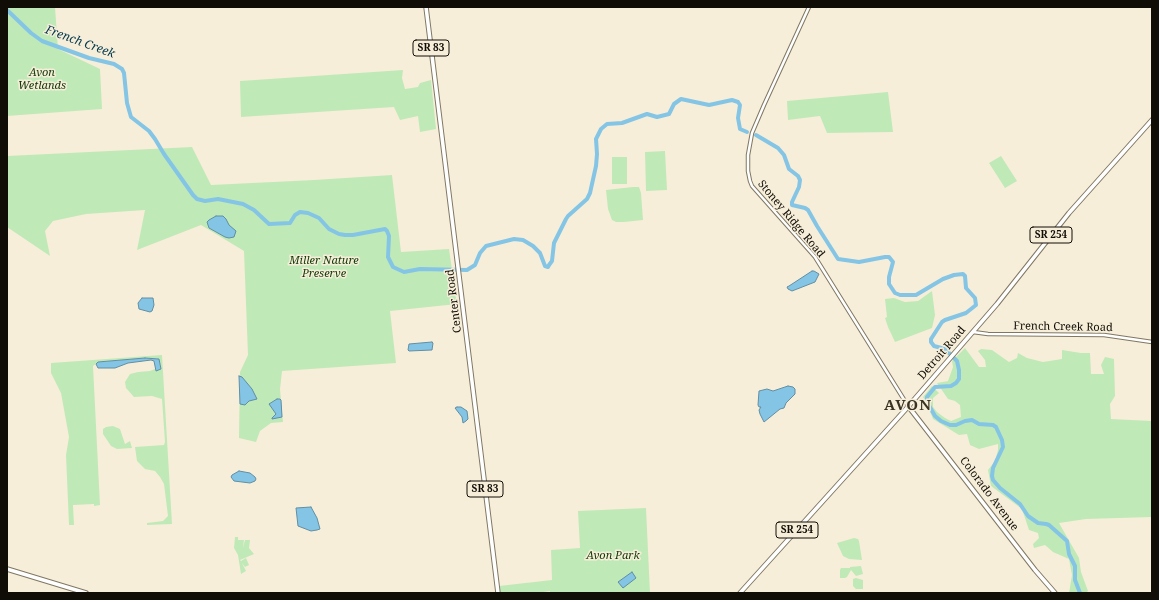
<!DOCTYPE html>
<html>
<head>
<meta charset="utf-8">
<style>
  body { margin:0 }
  #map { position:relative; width:1159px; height:600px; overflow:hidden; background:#f7eed9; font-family:"Noto Serif",serif }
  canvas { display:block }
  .frame { position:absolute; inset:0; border:8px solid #100d06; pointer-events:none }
</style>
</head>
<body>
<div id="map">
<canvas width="1159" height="600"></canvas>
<div class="frame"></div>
</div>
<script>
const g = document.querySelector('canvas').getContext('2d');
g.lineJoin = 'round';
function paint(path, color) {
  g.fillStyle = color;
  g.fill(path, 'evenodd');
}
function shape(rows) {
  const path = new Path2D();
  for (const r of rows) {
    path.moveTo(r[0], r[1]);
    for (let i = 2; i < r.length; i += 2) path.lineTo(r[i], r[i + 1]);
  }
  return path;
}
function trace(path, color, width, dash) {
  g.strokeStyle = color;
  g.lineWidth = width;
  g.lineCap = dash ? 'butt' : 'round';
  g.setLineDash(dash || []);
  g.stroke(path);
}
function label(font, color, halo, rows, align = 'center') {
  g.font = font + ' "Noto Serif",serif';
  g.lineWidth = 3;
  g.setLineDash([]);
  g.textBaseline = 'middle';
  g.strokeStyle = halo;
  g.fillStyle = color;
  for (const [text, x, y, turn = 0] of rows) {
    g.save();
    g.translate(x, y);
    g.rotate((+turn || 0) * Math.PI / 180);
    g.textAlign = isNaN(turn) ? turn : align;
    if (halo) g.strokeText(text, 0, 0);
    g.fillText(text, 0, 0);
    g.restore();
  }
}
paint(shape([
  [7,7,55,7,58,49,100,69,102,109,7,116],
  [403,70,402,78,405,89,418,87,420,83,431,80,436,129,420,132,418,116,400,120,394,107,241,117,240,81],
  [888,92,893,132,827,133,820,116,788,120,787,101],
  [192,147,211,185,314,180,392,175,401,252,449,249,457,304,390,311,396,363,282,371,280,389,283,422,271,423,260,431,256,442,239,438,240,372,248,355,244,251,201,225,137,250,145,210,86,214,53,221,45,231,50,256,7,227,7,156],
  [665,151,667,190,646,191,645,152],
  [1001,156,1017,181,1005,188,989,163],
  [612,157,627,157,627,184,612,184],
  [633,187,639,187,641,193,643,220,624,222,616,222,612,220,608,209,606,190],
  [932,291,935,315,932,328,895,342,888,327,885,318,887,317,885,299,894,298,905,302,918,301],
  [965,348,979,367,986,367,985,360,978,351,981,349,992,350,1009,362,1017,358,1018,353,1027,358,1043,362,1062,359,1062,350,1081,353,1090,353,1091,374,1104,374,1101,365,1105,357,1114,359,1115,396,1110,404,1111,419,1152,421,1152,517,1086,519,1059,523,1079,558,1081,572,1088,591,1086,593,1069,593,1072,575,1069,559,1053,552,1045,545,1034,548,1033,544,1039,538,1038,533,1029,530,1022,509,991,486,988,470,995,461,998,450,998,444,979,449,970,445,967,434,959,435,933,419,928,406,923,397,932,386,939,393,933,398,933,407,937,412,945,418,951,421,961,417,960,405,955,401,948,399,937,383,948,381,953,367,952,361],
  [162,355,172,524,147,525,147,523,163,521,168,516,164,484,160,477,155,471,145,469,137,461,135,447,164,445,165,442,162,399,152,396,134,397,126,388,125,382,130,374,138,372,150,371,155,369,156,371,161,369,161,366,157,358,145,358,98,362,93,366,100,505,94,506,94,504,73,505,74,525,69,525,66,455,69,437,61,393,51,373,51,363],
  [113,426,120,429,125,444,130,441,132,448,117,449,111,446,103,434,103,429,106,427],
  [646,508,650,593,550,593,550,591,537,593,500,593,499,586,552,580,551,550,580,548,578,511],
  [235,537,238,537,238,540,244,540,243,548,245,540,250,540,249,548,254,554,240,560,241,561,246,558,249,565,245,567,242,563,246,571,241,574,238,555,234,548],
  [854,538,858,539,859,541,862,560,849,559,843,556,837,543],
  [861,566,863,574,856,576,851,570,847,577,845,578,840,578,840,570,841,568,850,568,850,567],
  [856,578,863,580,863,589,856,589,853,586,853,579]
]), '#c0e9b8');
const water = shape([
  [216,216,223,216,226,219,229,225,236,231,234,237,229,238,225,237,209,228,207,222,209,220,216,216],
  [812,271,814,271,819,274,815,282,792,291,788,289,787,287,789,286,812,271],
  [142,298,153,298,154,305,152,311,150,312,139,309,138,303,142,298],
  [432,342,433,343,432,350,409,351,408,350,409,344,432,342],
  [145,358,159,359,161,369,156,371,154,361,151,360,128,363,115,368,98,368,96,364,98,362,145,358],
  [239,376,242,377,252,389,257,399,249,401,245,405,240,404,239,376],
  [788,386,793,387,795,389,795,394,786,403,784,408,780,409,764,422,760,414,759,410,761,407,759,407,758,405,759,391,767,389,773,391,788,386],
  [277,399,280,399,281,400,282,417,272,419,272,418,276,414,269,404,277,399],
  [457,407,461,407,467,411,468,419,466,421,463,423,462,417,455,408,457,407],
  [239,471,250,473,255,477,256,479,255,481,250,483,234,481,231,477,232,475,239,471],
  [311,507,317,518,320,529,317,530,311,531,298,526,296,508,311,507],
  [632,572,636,578,623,588,618,582,632,572]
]);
paint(water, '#84c5e6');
trace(water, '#618ea3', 1);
trace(shape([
  [7,10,31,33,42,41,89,58,114,64,122,69,124,73,127,103,131,117,149,131,155,139,164,154,193,195,197,199,205,201,218,199,243,204,254,210,269,224,290,223,295,215,300,212,308,213,319,218,329,229,339,234,345,235,353,235,385,229,387,231,389,236,388,257,393,267,404,272,420,269,467,270,475,265,480,253,486,246,514,239,523,240,533,246,540,253,545,266,548,267,549,265,552,261,554,243,566,219,568,216,587,199,590,193,596,166,597,154,596,139,601,129,607,124,622,123,647,114,657,117,669,114,674,104,681,99,709,105,732,100,738,102,740,105,738,118,740,129,747,132],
  [756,135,778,148,784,155,789,169,798,176,800,180,799,187,792,202,792,205,805,208,808,210,817,226,838,259,859,262,885,257,889,257,893,262,889,277,889,284,895,293,900,295,916,295,943,279,954,275,963,274,965,276,966,288,975,298,976,305,966,313,945,320,942,322,931,339,931,342,934,346,945,349,957,361,959,370,959,379,956,383,951,386,935,387,927,397,927,402,935,416,941,421,950,425,956,425,965,421,972,420,979,424,993,425,996,427,1002,440,1003,447,993,468,992,476,993,480,1000,488,1020,504,1028,516,1038,523,1046,524,1049,525,1067,541,1069,554,1075,566,1075,580,1080,593]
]), '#84c5e6', 4);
const minor = shape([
  [809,7,764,105,752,133,748,155,748,171,750,181,752,186,815,257,908,406],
  [973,332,988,334,1104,335,1152,342]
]);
const major = shape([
  [426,7,498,593],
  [908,406,1035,570,1055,593],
  [7,569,86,593],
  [740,593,906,409,997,304,1069,213,1152,120]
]);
trace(minor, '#7f7764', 4.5);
trace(major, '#7f7764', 5.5);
trace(minor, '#fff', 2.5);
trace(major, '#fff', 3.5);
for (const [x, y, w] of [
  [431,48,36],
  [1051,235,42],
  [485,489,36],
  [797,530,42]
]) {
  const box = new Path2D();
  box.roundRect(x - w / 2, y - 8, w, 16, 3);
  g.fillStyle = '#f7eed9';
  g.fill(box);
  trace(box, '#100d06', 1);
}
label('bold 10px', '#100d06', null, [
  ["SR 83",431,48],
  ["SR 254",1051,235],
  ["SR 83",485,489],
  ["SR 254",797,530]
]);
label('italic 11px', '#0d3705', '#f7eed9', [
  ["Avon",42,73],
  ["Wetlands",42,86],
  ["Miller Nature",324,261],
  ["Preserve",324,274],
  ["Avon Park",613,556]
]);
label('11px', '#100d06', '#f7eed9', [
  ["Stoney Ridge Road",791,219,50],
  ["Center Road",454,301,-97],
  ["French Creek Road",1063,327,1],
  ["Detroit Road",942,353,-49],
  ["Colorado Avenue",989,494,53]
]);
label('italic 12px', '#00384e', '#f7eed9', [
  ["French Creek",80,42,20]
]);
g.letterSpacing = '1px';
label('bold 15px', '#3a3322', '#f7eed9', [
  ["AVON",908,406]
]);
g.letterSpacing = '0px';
</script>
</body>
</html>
